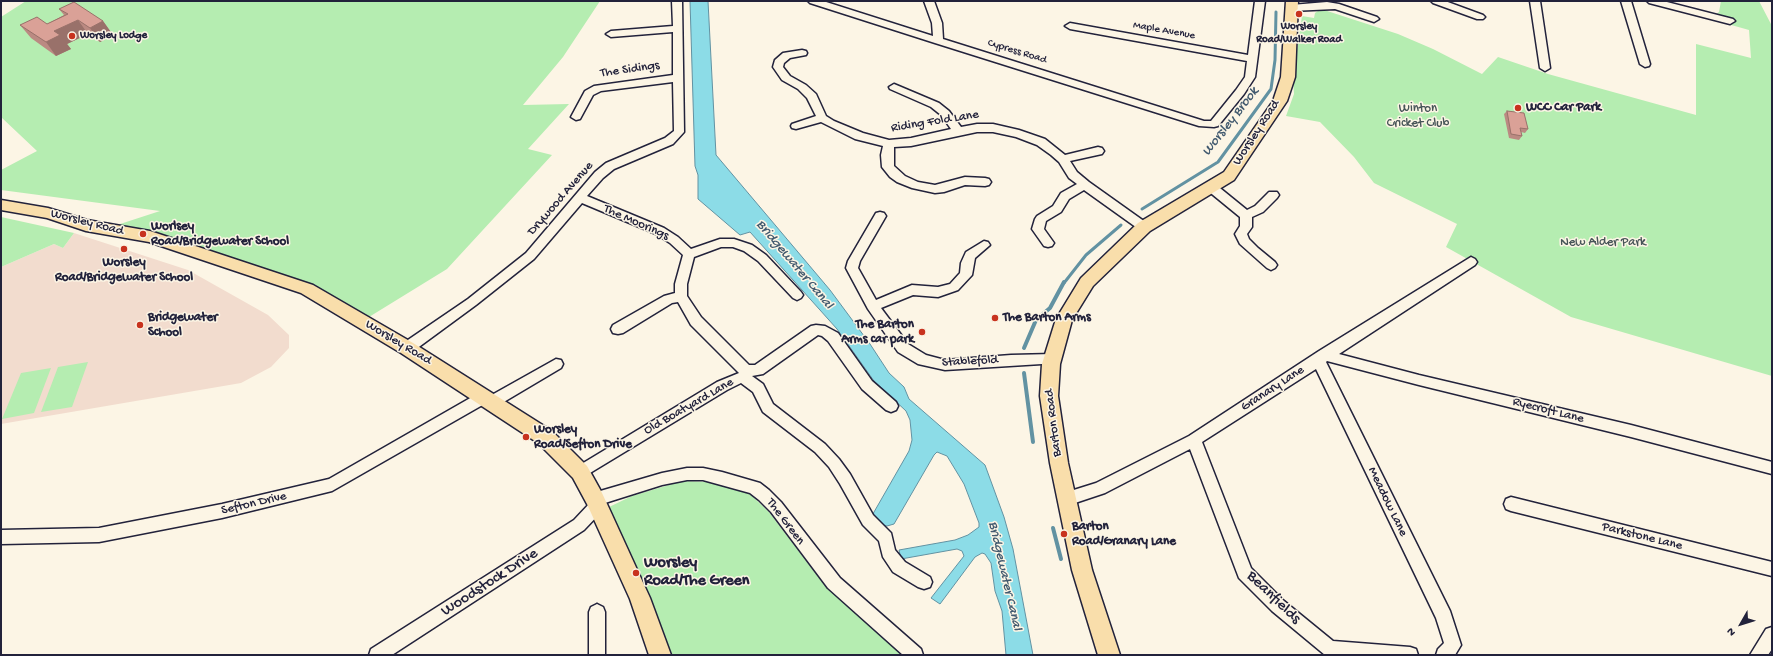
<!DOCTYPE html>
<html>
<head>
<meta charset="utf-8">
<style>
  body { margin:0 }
  #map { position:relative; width:1773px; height:656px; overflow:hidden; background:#fcf5e5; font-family:"Gochi Hand",sans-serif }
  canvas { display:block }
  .frame { position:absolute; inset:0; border:2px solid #22223b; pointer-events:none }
  .north { position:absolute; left:1721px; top:604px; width:40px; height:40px; -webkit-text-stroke:3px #fcf5e5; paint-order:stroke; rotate:231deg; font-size:11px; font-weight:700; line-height:16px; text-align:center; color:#22223b }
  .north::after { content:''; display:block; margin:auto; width:14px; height:18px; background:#22223b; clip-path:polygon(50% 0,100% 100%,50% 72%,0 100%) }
</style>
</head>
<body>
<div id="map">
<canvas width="1773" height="656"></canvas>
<div class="frame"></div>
<div class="north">N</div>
</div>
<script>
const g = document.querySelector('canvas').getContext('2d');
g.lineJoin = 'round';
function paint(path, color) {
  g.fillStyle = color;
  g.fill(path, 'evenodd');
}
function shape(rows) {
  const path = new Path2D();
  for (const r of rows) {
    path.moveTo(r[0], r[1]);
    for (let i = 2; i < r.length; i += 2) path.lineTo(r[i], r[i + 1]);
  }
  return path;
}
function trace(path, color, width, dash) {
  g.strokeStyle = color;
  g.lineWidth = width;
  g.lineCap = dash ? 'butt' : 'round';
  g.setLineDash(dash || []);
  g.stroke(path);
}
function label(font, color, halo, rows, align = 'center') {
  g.font = font + ' "Gochi Hand",sans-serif';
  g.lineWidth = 3;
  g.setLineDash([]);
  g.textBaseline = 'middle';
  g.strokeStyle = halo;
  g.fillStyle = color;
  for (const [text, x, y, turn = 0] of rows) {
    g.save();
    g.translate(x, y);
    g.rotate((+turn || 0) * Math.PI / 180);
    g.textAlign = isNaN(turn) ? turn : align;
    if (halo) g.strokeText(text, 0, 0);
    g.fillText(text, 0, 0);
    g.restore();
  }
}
paint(shape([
  [74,233,188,270,268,315,289,335,289,348,271,367,241,383,1,424,1,267,54,244,63,248]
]), '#f2dcce');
paint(shape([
  [26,1,600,1,563,57,523,105,569,104,528,149,552,155,447,269,369,317,117,225,160,211,1,190,1,170,37,151,1,117,1,17],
  [1721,1,1759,1,1772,26,1772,376,1571,317,1446,247,1457,224,1374,183,1354,157,1320,122,1286,116,1294,94,1293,78,1302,16,1314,18,1315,13,1321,9,1398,34,1433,49,1482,74,1498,57,1548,74,1696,115,1696,44,1751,58,1749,30,1710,19,1719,12],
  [1,217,74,233,63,248,54,244,1,267],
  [88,362,72,407,41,412,58,367],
  [51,368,34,413,2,419,21,373],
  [682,481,711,482,732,486,749,493,769,512,825,586,905,655,668,655,609,507,632,496]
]), '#b5edb1');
const water = shape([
  [690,1,708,1,716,155,830,290,870,344,889,373,904,387,909,399,985,465,1004,517,1013,549,1033,655,1006,655,1002,611,995,591,991,563,985,554,982,553,975,557,940,604,931,598,964,556,962,551,957,549,901,559,899,550,955,540,968,535,979,527,979,523,964,484,947,456,937,452,934,455,894,524,887,526,881,525,870,519,909,451,912,440,910,420,906,411,874,381,837,329,750,232,740,235,698,199,698,175,695,166,690,1]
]);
paint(water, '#8cdce7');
trace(water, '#6292a2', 1);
trace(shape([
  [1142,209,1218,162,1271,89,1275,60,1276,12],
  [1064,283,1086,255,1121,225]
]), '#6292a2', 3);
trace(shape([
  [1024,348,1036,320,1050,308,1064,282],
  [1024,373,1033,442],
  [1053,528,1061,559]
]), '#6292a2', 4);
const minor = shape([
  [672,1,682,1,684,132,673,144,614,169,603,178,587,196,664,228,678,237,691,249,720,239,734,239,752,245,766,255,801,292,803,295,801,298,797,300,793,298,758,261,744,251,733,247,721,247,694,257,687,284,687,296,701,317,749,365,755,365,811,326,816,325,825,326,838,333,872,381,896,402,898,406,896,410,891,412,886,410,862,389,828,341,822,336,818,335,763,374,752,376,763,384,773,404,825,444,839,459,850,474,873,515,891,533,895,550,905,562,930,577,932,582,930,587,924,589,918,587,893,572,883,557,879,541,863,525,840,484,829,467,815,452,763,412,753,392,741,383,727,390,585,476,580,478,575,476,573,472,575,468,717,382,739,373,691,325,678,302,672,303,623,333,618,334,613,333,611,329,613,325,664,296,675,293,675,284,683,255,670,243,656,234,582,203,534,259,476,305,412,352,407,353,402,352,400,348,402,344,468,299,526,253,595,172,606,163,665,138,674,131,673,82,601,91,593,95,580,119,576,120,571,117,585,91,594,86,673,75,673,32,611,37,606,34,611,31,673,26,672,1],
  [808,1,823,1,933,36,932,23,924,1,934,1,942,23,943,39,1204,121,1211,121,1236,90,1245,77,1247,61,1070,29,1065,26,1070,23,1248,55,1255,1,1265,1,1255,77,1244,94,1218,126,1214,127,1199,126,935,43,810,3,808,1],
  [1431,1,1445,1,1483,15,1485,17,1483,19,1477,19,1433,3,1431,1],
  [1530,1,1540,1,1550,68,1545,71,1540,68,1530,1],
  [1621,1,1631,1,1650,64,1649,66,1645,67,1640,64,1621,1],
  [1647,1,1663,1,1733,19,1735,21,1730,24,1649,3,1647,1],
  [1327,2,1339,4,1377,17,1379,19,1374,22,1335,9,1291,11,1286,8,1291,5,1327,2],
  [802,50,806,51,807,53,806,55,790,58,784,63,783,67,790,76,806,85,816,94,826,116,834,121,863,133,889,140,911,138,951,129,941,115,931,107,890,89,889,87,894,84,939,103,949,111,961,127,977,124,993,124,1019,130,1045,139,1065,155,1098,147,1102,148,1104,151,1102,154,1070,161,1077,172,1089,182,1148,224,1150,227,1148,230,1140,230,1084,190,1069,199,1061,212,1046,221,1044,229,1054,243,1052,246,1048,247,1044,246,1032,229,1035,219,1037,216,1053,206,1061,193,1077,184,1069,178,1059,162,1051,155,1037,145,1016,137,993,132,977,132,911,146,894,147,894,166,905,176,918,182,935,185,965,177,985,178,989,179,991,182,989,185,985,186,965,185,944,192,935,193,912,188,897,182,890,177,882,167,881,155,883,146,855,139,821,122,796,129,792,128,791,126,792,124,816,116,807,98,798,89,782,80,773,67,775,60,783,53,802,50],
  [1211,183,1215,184,1247,210,1255,206,1269,192,1277,192,1279,195,1277,198,1263,212,1252,217,1252,227,1247,234,1249,239,1258,248,1275,262,1277,265,1275,268,1271,270,1267,268,1240,244,1235,234,1240,226,1240,217,1207,190,1205,187,1207,184,1211,183],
  [880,212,884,213,886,216,860,261,858,268,876,300,912,285,938,287,950,284,960,273,961,263,966,252,984,241,988,242,990,245,975,258,972,275,958,290,938,297,913,295,881,308,908,344,926,355,945,360,1011,355,1053,354,1058,355,1060,359,1058,363,945,370,918,364,898,352,868,309,846,268,848,261,876,213,880,212],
  [1471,257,1475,259,1477,262,1475,265,1339,354,1419,375,1631,425,1772,462,1772,474,1631,437,1419,385,1327,361,1326,362,1450,611,1461,645,1455,655,1436,655,1438,649,1444,643,1436,618,1316,369,1202,442,1251,568,1284,601,1333,641,1410,647,1416,649,1418,655,1325,655,1272,611,1239,578,1190,449,1105,493,1066,506,1061,504,1059,499,1061,494,1096,483,1189,436,1319,351,1471,257],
  [556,359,561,360,563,364,561,368,497,406,492,408,487,406,486,403,332,491,222,518,99,542,1,544,1,530,99,528,222,504,329,479,479,393,484,391,489,393,490,396,556,359],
  [687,468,703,468,722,472,760,483,769,490,781,502,840,578,921,649,923,655,903,655,828,588,771,512,759,500,750,493,703,480,687,480,662,485,605,503,603,510,584,530,392,655,369,655,371,649,574,520,590,503,588,499,590,494,662,473,687,468],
  [1511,497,1772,562,1772,576,1511,511,1506,509,1504,504,1506,499,1511,497],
  [597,604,603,607,605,612,605,655,589,655,589,612,591,607,597,604],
  [1772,627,1772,649,1768,655,1750,655,1766,629,1772,627]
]);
const major = shape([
  [1286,1,1298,1,1295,77,1287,101,1252,153,1234,180,1150,231,1093,286,1072,320,1060,364,1058,396,1068,463,1092,570,1120,655,1098,655,1072,570,1050,463,1040,396,1042,364,1056,319,1081,278,1138,223,1224,172,1273,101,1281,77,1286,1],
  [1,200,48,208,87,220,150,231,313,285,413,343,552,431,587,466,602,493,650,598,671,655,649,655,630,599,587,504,573,478,538,443,401,353,301,293,149,242,86,231,47,218,1,210,1,200]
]);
trace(minor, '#22223b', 3);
trace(major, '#22223b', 3);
paint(minor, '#fcf5e5');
paint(major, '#f9deab');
paint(shape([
  [59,9,103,21,113,35,100,42,88,34,67,44,71,49,56,56,31,38,20,25,47,24,64,15],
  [1507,111,1528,129,1525,133,1521,132,1522,136,1519,140,1509,138,1504,114]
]), '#bb8a82');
paint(shape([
  [78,20,88,34,67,44,71,49,56,56,46,42,54,31],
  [103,21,113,35,100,42,90,28]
]), '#99716a');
const building = shape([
  [74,2,103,21,90,28,78,20,54,31,60,35,46,42,20,25,37,17,47,24,68,14,59,9,74,2],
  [1507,111,1524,113,1528,129,1520,128,1522,136,1511,134,1507,111]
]);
paint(building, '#daa197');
trace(building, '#99716a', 1);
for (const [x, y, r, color] of [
  [1299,14,4,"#c8321e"],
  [72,36,4,"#c8321e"],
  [1518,108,4,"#c8321e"],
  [143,234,4,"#c8321e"],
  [124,249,4,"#c8321e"],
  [995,318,4,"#c8321e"],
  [140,325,4,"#c8321e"],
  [922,332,4,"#c8321e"],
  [526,437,4,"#c8321e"],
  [1064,534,4,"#c8321e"],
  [636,573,4,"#c8321e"]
]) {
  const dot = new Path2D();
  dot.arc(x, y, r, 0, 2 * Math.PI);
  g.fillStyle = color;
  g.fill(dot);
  trace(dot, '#fcf5e5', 1.5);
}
label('bold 11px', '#22223b', '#fcf5e5', [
  ["Worsley",1299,27],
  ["Road/Walker Road",1299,40],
  ["Worsley Lodge",80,36,"left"]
]);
label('11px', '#22223b', '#fcf5e5', [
  ["Maple Avenue",1164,31,10],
  ["Cypress Road",1017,52,17]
]);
label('13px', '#22223b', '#fcf5e5', [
  ["The Sidings",630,70,-8],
  ["Riding Fold Lane",935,122,-9],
  ["Worsley Road",1257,133,-57],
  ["Drywood Avenue",561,199,-49],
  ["Worsley Road",87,223,14],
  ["The Moorings",636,223,24],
  ["Worsley Road",398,343,31],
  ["Stablefold",970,362,-3],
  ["Granary Lane",1273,389,-33],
  ["Old Boatyard Lane",689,407,-30],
  ["Ryecroft Lane",1548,411,14],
  ["Barton Road",1054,423,-97],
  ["Meadow Lane",1387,502,64],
  ["Sefton Drive",254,504,-13],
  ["The Green",785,522,53],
  ["Parkstone Lane",1642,537,14]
]);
label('bold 13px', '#22223b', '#fcf5e5', [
  ["WCC Car Park",1526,108],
  ["Worlsey",151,227],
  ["Road/Bridgewater School",151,242],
  ["Worsley",124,263,"center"],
  ["Road/Bridgewater School",124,278,"center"],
  ["Bridgewater",148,318],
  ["School",148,333],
  ["The Barton Arms",1003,318],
  ["The Barton",914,325,"right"],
  ["Arms car park",914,340,"right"],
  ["Worsley",534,430],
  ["Road/Sefton Drive",534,445],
  ["Barton",1072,527],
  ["Road/Granary Lane",1072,542]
], 'left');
label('13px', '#475558', '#fcf5e5', [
  ["Winton",1418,109],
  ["Cricket Club",1418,124],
  ["New Alder Park",1603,243]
]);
label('italic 14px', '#425a6f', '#fcf5e5', [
  ["Worsley Brook",1231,122,-52],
  ["Bridgewater Canal",794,265,50],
  ["Bridgewater Canal",1004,576,77]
]);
label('bold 16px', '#22223b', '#fcf5e5', [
  ["Worsley",644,564],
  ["Road/The Green",644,582]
], 'left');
label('16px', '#22223b', '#fcf5e5', [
  ["Woodstock Drive",490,583,-33],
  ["Beanfields",1273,598,44]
]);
</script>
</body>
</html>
